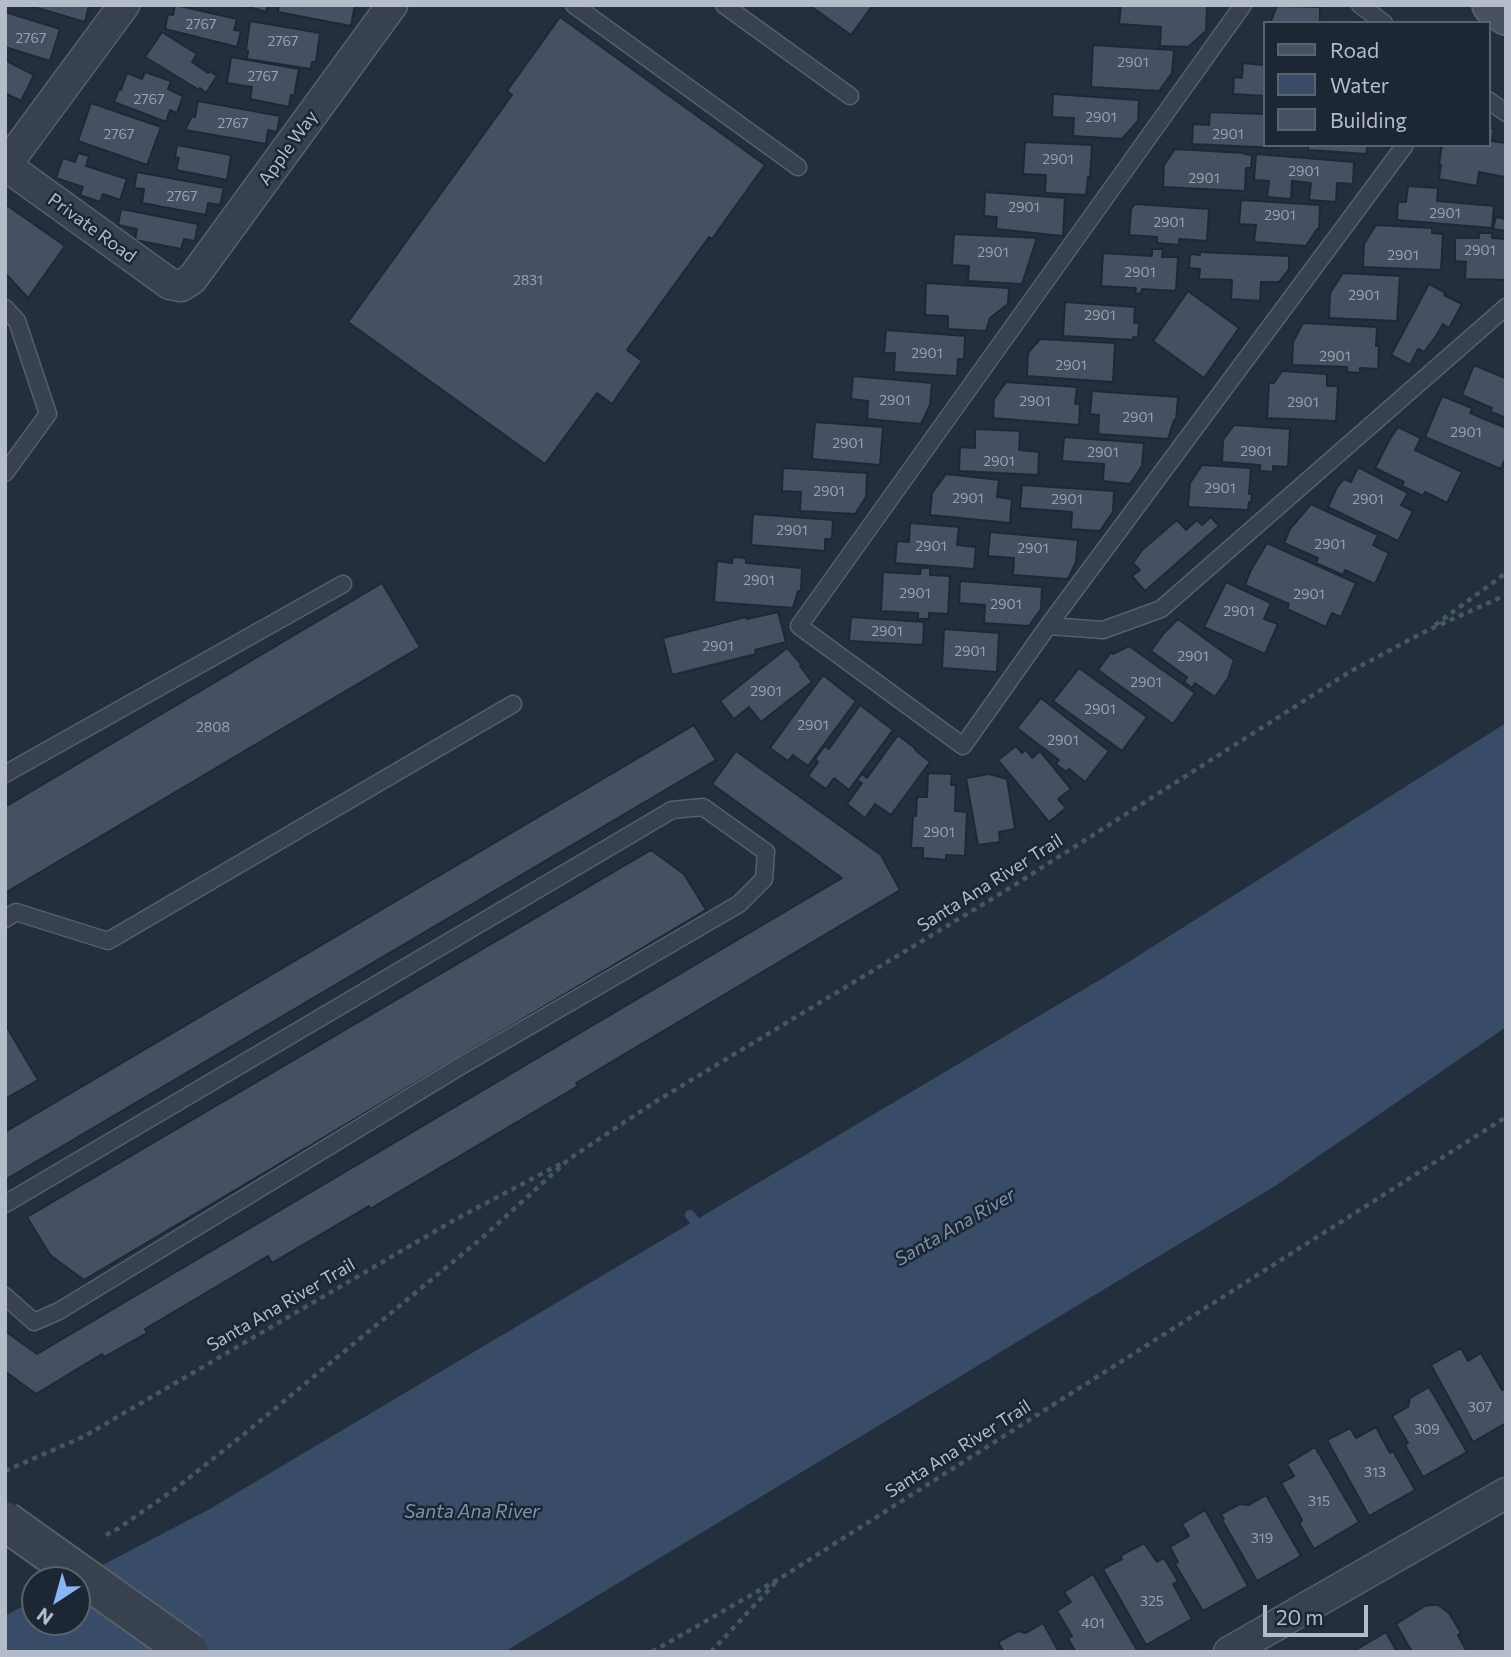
<!DOCTYPE html>
<html>
<head>
<meta charset="utf-8">
<style>
  body { margin:0 }
  #map { position:relative; width:1511px; height:1657px; overflow:hidden; background:#242f3e; font-family:Commissioner,sans-serif }
  canvas { display:block }
  .frame { position:absolute; inset:0; border:7px solid #b4bcc9; pointer-events:none }
  .legend { position:absolute; left:1263px; top:21px; width:228px; height:126px; box-sizing:border-box; background:#1d2633; border:2px solid #59626f; margin:0; padding:9px 12px; list-style:none; font-size:21px; color:#b4bcc9 }
  .legend li { display:flex; align-items:center; gap:14px; height:35px }
  .legend b { width:35px; border:2px solid #59626f }
  .north { position:absolute; left:21px; top:1566px; width:70px; height:70px; box-sizing:border-box; background:#1d2633; border:2px solid #59626f; border-radius:50%; rotate:216deg; font-size:19px; font-weight:700; line-height:28px; text-align:center; color:#b4bcc9 }
  .north::after { content:''; display:block; margin:auto; width:24px; height:32px; background:#8ab4f8; clip-path:polygon(50% 0,100% 100%,50% 72%,0 100%) }
  .scale { position:absolute; left:1263px; top:1605px; width:105px; height:32px; box-sizing:border-box; border:4px solid #b4bcc9; border-top:0; padding-left:9px; font-size:21px; line-height:24px; white-space:nowrap; color:#b4bcc9; -webkit-text-stroke:5px #1d2633; paint-order:stroke }
</style>
</head>
<body>
<div id="map">
<canvas width="1511" height="1657"></canvas>
<div class="frame"></div>
<ul class="legend">
<li><b style="height:9px;background:#465061"></b>Road</li>
<li><b style="height:19px;background:#394c67"></b>Water</li>
<li><b style="height:19px;background:#455162"></b>Building</li>
</ul>
<div class="north">N</div>
<div class="scale">20 m</div>
</div>
<script>
const g = document.querySelector('canvas').getContext('2d');
g.lineJoin = 'round';
function paint(path, color) {
  g.fillStyle = color;
  g.fill(path, 'evenodd');
}
function shape(rows) {
  const path = new Path2D();
  for (const r of rows) {
    path.moveTo(r[0], r[1]);
    for (let i = 2; i < r.length; i += 2) path.lineTo(r[i], r[i + 1]);
  }
  return path;
}
function trace(path, color, width, dash) {
  g.strokeStyle = color;
  g.lineWidth = width;
  g.lineCap = dash ? 'butt' : 'round';
  g.setLineDash(dash || []);
  g.stroke(path);
}
function label(font, color, halo, rows, align = 'center') {
  g.font = font + ' Commissioner,sans-serif';
  g.lineWidth = 5;
  g.setLineDash([]);
  g.textBaseline = 'middle';
  g.strokeStyle = halo;
  g.fillStyle = color;
  for (const [text, x, y, turn = 0] of rows) {
    g.save();
    g.translate(x, y);
    g.rotate((+turn || 0) * Math.PI / 180);
    g.textAlign = isNaN(turn) ? turn : align;
    if (halo) g.strokeText(text, 0, 0);
    g.fillText(text, 0, 0);
    g.restore();
  }
}
paint(shape([
  [1506,723,1506,1027,1275,1186,504,1652,5,1652,5,1616,35,1600,35,1622,77,1622,77,1580,74,1580,208,1510,1108,975]
]), '#394c67');
trace(shape([
  [690,1215,702,1230]
]), '#394c67', 10);
const building = shape([
  [27,5,89,5,85,22,27,5],
  [175,5,237,19,234,30,241,31,237,47,165,29,168,14,173,15,175,5],
  [243,5,268,5,266,12,243,5],
  [279,5,355,5,351,26,278,12,279,5],
  [809,5,873,5,851,35,809,5],
  [1121,5,1207,6,1206,31,1188,47,1160,46,1161,27,1119,24,1121,5],
  [1277,6,1320,7,1320,23,1270,23,1277,6],
  [5,12,60,29,50,61,5,47,5,12],
  [560,17,765,165,712,239,709,237,627,350,642,361,612,404,597,393,545,464,348,322,512,95,507,91,560,17],
  [250,21,320,33,316,62,312,62,311,69,247,59,248,51,246,50,250,21],
  [162,32,197,54,192,62,208,73,210,71,217,76,206,93,200,88,199,90,145,57,162,32],
  [1093,45,1174,50,1172,73,1159,91,1091,87,1093,45],
  [231,57,299,69,294,96,291,95,289,107,250,99,252,87,227,83,231,57],
  [5,60,34,75,21,101,5,93,5,60],
  [1243,63,1264,65,1264,96,1233,94,1234,77,1242,78,1243,63],
  [145,72,171,81,168,89,183,96,177,113,170,110,166,122,114,102,119,89,121,90,127,73,142,79,145,72],
  [1053,94,1139,100,1138,121,1122,139,1073,136,1074,118,1052,117,1053,94],
  [198,101,280,116,277,132,268,130,266,144,185,130,192,116,195,117,198,101],
  [91,103,161,127,147,165,78,141,91,103],
  [1210,112,1264,114,1264,145,1279,145,1279,148,1192,144,1193,124,1209,125,1210,112],
  [1488,128,1494,129,1492,141,1506,143,1505,177,1479,172,1477,186,1439,179,1441,165,1439,164,1442,145,1488,145,1488,128],
  [1025,142,1092,145,1090,178,1088,177,1086,195,1045,193,1046,175,1023,174,1025,142],
  [177,145,231,155,227,180,176,170,179,158,175,157,177,145],
  [1308,145,1368,145,1366,154,1308,150,1308,145],
  [1175,149,1244,153,1244,154,1252,155,1251,168,1246,168,1245,191,1163,187,1164,165,1175,149],
  [78,153,89,156,86,166,127,179,120,200,103,194,100,202,80,195,83,187,56,178,63,158,75,162,78,153],
  [1256,154,1354,162,1353,184,1337,183,1336,202,1309,200,1311,183,1292,181,1291,199,1267,197,1269,181,1254,180,1256,154],
  [137,172,224,188,220,205,208,203,206,215,142,203,144,189,134,188,137,172],
  [1408,186,1438,188,1437,201,1494,206,1492,228,1397,220,1398,202,1406,202,1408,186],
  [985,192,1065,198,1063,236,996,229,997,217,984,216,985,192],
  [1241,200,1320,205,1319,230,1317,229,1306,246,1254,242,1256,225,1239,224,1241,200],
  [5,204,65,246,28,298,5,273,5,204],
  [1135,204,1209,209,1207,241,1179,239,1179,245,1157,243,1157,237,1129,235,1131,209,1135,204],
  [121,209,198,224,195,241,184,239,181,249,135,240,137,229,118,225,121,209],
  [1496,217,1506,219,1506,231,1493,229,1496,217],
  [1376,225,1432,228,1432,233,1443,234,1441,270,1363,267,1364,244,1376,225],
  [1479,233,1492,233,1492,238,1506,239,1506,280,1465,279,1466,262,1455,261,1455,238,1479,238,1479,233],
  [954,234,1037,238,1022,284,968,281,969,266,952,265,954,234],
  [1152,249,1163,249,1162,257,1178,257,1176,291,1142,289,1141,294,1135,293,1136,288,1101,286,1103,253,1152,256,1152,249],
  [1200,252,1289,256,1289,269,1279,282,1261,282,1260,301,1231,299,1232,280,1199,279,1200,269,1189,268,1190,254,1200,255,1200,252],
  [1343,273,1400,276,1397,321,1329,318,1330,293,1343,273],
  [926,283,1009,288,1008,304,990,318,986,331,948,329,948,316,925,315,926,283],
  [1429,284,1446,293,1444,295,1462,304,1449,328,1443,324,1436,336,1424,352,1418,349,1410,365,1391,355,1429,284],
  [1188,291,1239,328,1204,378,1153,341,1188,291],
  [1065,302,1135,307,1134,323,1139,323,1138,338,1133,337,1133,340,1063,336,1065,302],
  [1303,323,1377,327,1376,346,1379,346,1378,369,1360,368,1360,373,1347,372,1347,367,1292,365,1293,342,1303,323],
  [886,330,965,336,964,359,958,359,957,376,894,372,895,353,884,353,886,330],
  [1040,339,1115,343,1113,382,1027,376,1028,353,1040,339],
  [1474,365,1505,378,1506,376,1506,418,1491,412,1492,408,1462,395,1474,365],
  [1282,371,1327,374,1327,386,1338,386,1336,421,1267,418,1269,383,1274,383,1282,371],
  [853,376,932,383,930,405,921,424,867,419,868,401,851,399,853,376],
  [1006,382,1077,387,1075,404,1080,404,1079,425,993,418,994,399,1006,382],
  [1092,391,1178,397,1176,420,1174,420,1168,439,1098,434,1099,415,1090,414,1092,391],
  [1442,396,1472,408,1470,413,1506,428,1506,457,1501,469,1425,437,1442,396],
  [815,422,883,427,880,465,812,459,815,422],
  [1234,425,1290,429,1288,467,1273,466,1273,472,1260,471,1260,465,1222,462,1223,440,1234,425],
  [1398,427,1421,438,1415,450,1462,472,1447,503,1425,492,1423,496,1402,486,1404,482,1375,468,1390,439,1398,427],
  [975,429,1020,431,1019,450,1039,452,1038,475,959,471,960,447,975,448,975,429],
  [1064,437,1144,443,1142,466,1130,484,1103,481,1104,464,1062,461,1064,437],
  [1202,465,1251,468,1249,494,1252,494,1251,503,1249,502,1248,510,1188,507,1190,483,1202,465],
  [1358,467,1408,493,1401,505,1413,511,1398,541,1328,507,1337,487,1344,479,1351,482,1358,467],
  [783,468,867,473,866,497,855,514,800,511,801,492,782,491,783,468],
  [946,474,999,480,997,497,1012,499,1010,523,930,515,932,493,946,474],
  [1022,485,1114,491,1113,512,1100,531,1071,529,1072,512,1020,508,1022,485],
  [1311,504,1378,535,1373,545,1389,553,1375,584,1345,570,1343,575,1316,563,1318,558,1284,543,1290,529,1311,504],
  [753,514,833,520,832,539,825,539,825,551,751,545,753,514],
  [1211,517,1219,526,1145,591,1132,576,1140,570,1133,563,1142,550,1177,520,1186,530,1197,520,1202,525,1211,517],
  [910,523,959,527,957,545,976,547,974,569,895,563,897,541,909,542,910,523],
  [990,532,1078,540,1076,562,1068,579,1013,575,1014,558,988,556,990,532],
  [1267,543,1356,583,1341,617,1332,613,1326,627,1287,609,1289,604,1245,585,1251,570,1267,543],
  [733,557,746,558,746,563,802,568,801,591,798,591,793,608,714,602,717,561,732,563,733,557],
  [921,568,930,568,930,575,950,576,948,614,929,613,929,619,918,619,918,613,881,611,883,572,920,574,921,568],
  [960,581,1042,587,1041,609,1029,626,984,623,985,605,959,603,960,581],
  [1226,582,1271,603,1264,619,1278,624,1265,654,1204,627,1226,582],
  [382,583,420,647,5,893,5,807,382,583],
  [778,612,786,642,755,650,756,654,672,675,663,638,746,617,747,619,778,612],
  [851,617,924,622,923,645,849,641,851,617],
  [1178,619,1234,660,1228,678,1215,697,1195,683,1192,688,1184,682,1187,677,1151,651,1164,633,1178,619],
  [944,629,999,633,997,672,942,668,944,629],
  [1129,646,1195,693,1173,724,1098,670,1111,652,1113,654,1129,646],
  [787,648,802,665,800,666,812,682,761,722,749,707,734,719,720,701,787,648],
  [1079,668,1147,717,1122,751,1053,701,1079,668],
  [823,675,856,701,808,766,793,755,788,761,770,748,823,675],
  [1041,698,1109,751,1085,782,1069,769,1066,772,1056,764,1059,760,1017,728,1041,698],
  [860,705,893,730,849,790,834,778,826,789,808,776,818,762,815,759,825,746,829,749,860,705],
  [694,725,716,760,5,1180,5,1132,694,725],
  [898,735,916,749,915,750,930,762,891,815,875,804,865,818,847,804,862,783,857,780,862,774,867,778,898,735],
  [1016,746,1022,753,1026,750,1032,758,1040,751,1071,789,1058,799,1066,808,1049,822,998,760,1016,746],
  [736,751,881,855,900,890,576,1083,578,1086,370,1209,369,1206,272,1263,268,1256,145,1329,147,1333,104,1357,102,1354,36,1394,6,1372,5,1374,5,1331,37,1354,842,878,712,784,736,751],
  [928,773,952,774,951,785,956,785,955,811,967,812,965,856,946,855,946,860,923,858,923,848,911,848,913,816,916,816,917,797,927,797,928,773],
  [989,774,1007,779,1015,829,999,832,1000,842,978,845,966,778,989,774],
  [651,850,684,874,706,910,84,1280,50,1255,27,1217,651,850],
  [5,1024,38,1080,5,1099,5,1024],
  [1461,1348,1468,1361,1481,1353,1502,1390,1504,1389,1506,1391,1506,1423,1473,1442,1431,1365,1461,1348],
  [1429,1387,1467,1452,1423,1477,1405,1445,1408,1443,1392,1416,1408,1407,1410,1398,1429,1387],
  [1376,1427,1390,1453,1393,1451,1415,1490,1369,1516,1327,1440,1350,1428,1356,1438,1376,1427],
  [1315,1447,1359,1522,1314,1549,1299,1523,1302,1520,1281,1483,1294,1476,1287,1464,1315,1447],
  [1266,1495,1301,1556,1257,1581,1222,1520,1224,1519,1221,1514,1240,1504,1249,1505,1266,1495],
  [1205,1510,1248,1586,1203,1611,1175,1564,1178,1562,1170,1547,1189,1536,1182,1524,1205,1510],
  [1144,1543,1157,1562,1164,1558,1178,1581,1173,1584,1192,1619,1146,1645,1103,1569,1122,1559,1120,1556,1144,1543],
  [1093,1574,1137,1650,1135,1652,1076,1652,1068,1639,1072,1636,1057,1611,1071,1602,1064,1592,1093,1574],
  [1432,1605,1438,1605,1449,1613,1461,1633,1458,1635,1467,1652,1412,1652,1396,1624,1425,1606,1432,1605],
  [1043,1623,1058,1650,1061,1648,1063,1652,1004,1652,998,1642,1018,1631,1026,1633,1043,1623],
  [1386,1632,1397,1652,1352,1652,1386,1632]
]);
paint(building, '#455162');
trace(building, '#1f2835', 2);
const service = shape([
  [574,5,798,167],
  [724,5,850,96],
  [1243,5,799,626,963,746,1048,626,1405,145],
  [1360,5,1384,23],
  [1488,100,1506,113],
  [5,308,17,321,48,414,5,473],
  [1048,626,1103,630,1161,609,1506,307],
  [5,774,343,584],
  [5,919,16,912,108,941,513,704],
  [5,1204,672,810,703,807,766,852,764,879,739,904,459,1067,59,1311,34,1322,5,1296]
]);
const minor = shape([
  [5,165,170,284,181,286,192,279,392,5],
  [6,165,124,5],
  [1229,1652,1506,1493]
]);
const secondary = shape([
  [1492,5,1506,15]
]);
trace(service, '#565f6c', 19);
trace(minor, '#565f6c', 33);
trace(secondary, '#565f6c', 42);
trace(shape([
  [1435,625,1506,573],
  [5,1471,83,1437,456,1219,562,1163],
  [106,1535,119,1528,175,1489,243,1435,483,1237,569,1159,655,1102,1005,891,1351,671,1426,631,1506,595],
  [652,1652,779,1579,1506,1117],
  [711,1652,776,1582]
]), '#44595c', 4.5, [5, 5]);
trace(service, '#38414e', 16);
trace(minor, '#38414e', 30);
trace(secondary, '#465061', 38);
const tertiaryBridge = shape([
  [5,1521,189,1652]
]);
trace(tertiaryBridge, '#565f6c', 42, []);
trace(tertiaryBridge, '#38414e', 38);
label('14px', '#98a1af', null, [
  ["2767",201,24],
  ["2767",31,38],
  ["2767",283,41],
  ["2901",1133,62],
  ["2767",263,76],
  ["2767",149,99],
  ["2901",1101,117],
  ["2767",233,123],
  ["2767",119,134],
  ["2901",1228,134],
  ["2901",1058,159],
  ["2901",1304,171],
  ["2901",1204,178],
  ["2767",182,196],
  ["2901",1024,207],
  ["2901",1445,213],
  ["2901",1280,215],
  ["2901",1169,222],
  ["2901",1480,250],
  ["2901",993,252],
  ["2901",1403,255],
  ["2901",1140,272],
  ["2831",528,280],
  ["2901",1364,295],
  ["2901",1100,315],
  ["2901",927,353],
  ["2901",1335,356],
  ["2901",1071,365],
  ["2901",895,400],
  ["2901",1035,401],
  ["2901",1303,402],
  ["2901",1138,417],
  ["2901",1466,432],
  ["2901",848,443],
  ["2901",1256,451],
  ["2901",1103,452],
  ["2901",999,461],
  ["2901",1220,488],
  ["2901",829,491],
  ["2901",968,498],
  ["2901",1067,499],
  ["2901",1368,499],
  ["2901",792,530],
  ["2901",1330,544],
  ["2901",931,546],
  ["2901",1033,548],
  ["2901",759,580],
  ["2901",915,593],
  ["2901",1309,594],
  ["2901",1006,604],
  ["2901",1239,611],
  ["2901",887,631],
  ["2901",718,646],
  ["2901",970,651],
  ["2901",1193,656],
  ["2901",1146,682],
  ["2901",766,691],
  ["2901",1100,709],
  ["2901",813,725],
  ["2808",213,727],
  ["2901",1063,740],
  ["2901",939,832],
  ["307",1480,1407],
  ["309",1427,1429],
  ["313",1375,1472],
  ["315",1319,1501],
  ["319",1262,1538],
  ["325",1152,1601],
  ["401",1093,1623]
]);
label('18px', '#b4bcc9', '#1d2633', [
  ["Apple Way",288,148,-54],
  ["Private Road",92,228,36],
  ["Santa Ana River Trail",990,883,-32],
  ["Santa Ana River Trail",281,1305,-30],
  ["Santa Ana River Trail",958,1449,-32]
]);
label('italic 19px', '#7c92b1', '#1d2633', [
  ["Santa Ana River",955,1227,-30],
  ["Santa Ana River",472,1512]
]);
</script>
</body>
</html>
